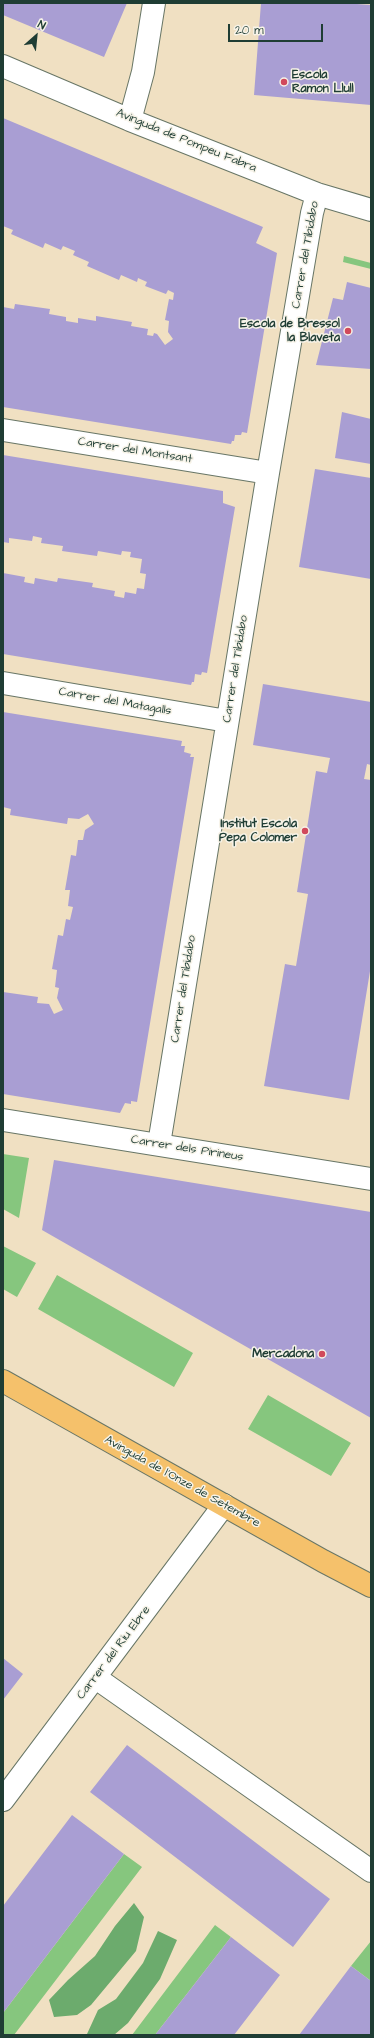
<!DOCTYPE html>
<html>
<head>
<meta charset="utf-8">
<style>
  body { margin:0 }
  #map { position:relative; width:374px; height:2038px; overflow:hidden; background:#f0e0c2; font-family:"Architects Daughter",sans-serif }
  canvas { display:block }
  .frame { position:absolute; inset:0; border:4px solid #1f3d34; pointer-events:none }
  .north { position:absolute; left:16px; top:16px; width:40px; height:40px; -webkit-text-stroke:3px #f7f3e8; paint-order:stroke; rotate:27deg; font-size:11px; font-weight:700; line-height:16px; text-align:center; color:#1f3d34 }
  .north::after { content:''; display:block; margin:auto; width:14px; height:18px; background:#1f3d34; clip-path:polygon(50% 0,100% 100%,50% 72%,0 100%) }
  .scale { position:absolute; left:228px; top:24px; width:95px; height:18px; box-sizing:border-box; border:2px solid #1f3d34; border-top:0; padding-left:5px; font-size:12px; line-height:14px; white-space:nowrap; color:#1f3d34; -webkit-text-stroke:3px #f7f3e8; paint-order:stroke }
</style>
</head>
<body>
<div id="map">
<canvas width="374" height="2038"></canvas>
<div class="frame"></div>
<div class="north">N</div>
<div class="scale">20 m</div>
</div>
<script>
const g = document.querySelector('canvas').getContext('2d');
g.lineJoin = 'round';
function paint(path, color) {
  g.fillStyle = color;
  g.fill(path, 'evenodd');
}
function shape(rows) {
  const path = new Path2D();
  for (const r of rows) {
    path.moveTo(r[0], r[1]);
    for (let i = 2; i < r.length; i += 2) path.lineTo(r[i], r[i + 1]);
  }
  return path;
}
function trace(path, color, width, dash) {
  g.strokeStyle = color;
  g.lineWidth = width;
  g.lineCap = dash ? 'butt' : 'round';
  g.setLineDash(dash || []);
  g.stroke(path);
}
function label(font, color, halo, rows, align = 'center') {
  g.font = font + ' "Architects Daughter",sans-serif';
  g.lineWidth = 3;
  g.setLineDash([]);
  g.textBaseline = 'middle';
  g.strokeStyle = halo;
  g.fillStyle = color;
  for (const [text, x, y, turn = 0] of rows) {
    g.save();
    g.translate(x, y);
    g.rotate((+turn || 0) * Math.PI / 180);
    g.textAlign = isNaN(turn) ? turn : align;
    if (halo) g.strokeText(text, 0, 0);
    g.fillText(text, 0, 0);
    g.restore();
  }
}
paint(shape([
  [344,256,371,263,371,269,343,262],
  [3,1154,29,1158,19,1218,3,1209],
  [3,1246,36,1263,17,1297,3,1289],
  [57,1275,193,1353,174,1387,38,1309],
  [268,1395,351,1443,331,1476,248,1429],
  [124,1854,142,1867,14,2035,3,2035,3,2013],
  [215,1925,231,1937,155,2035,132,2035],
  [371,1941,371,1981,351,1966]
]), '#86c67e');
paint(shape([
  [134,1903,144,1917,136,1951,91,2005,77,2015,54,2017,49,2000,68,1980,95,1956,115,1926],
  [158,1931,177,1940,160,1979,128,2023,114,2035,87,2034,98,2010,116,1999,143,1963]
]), '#6cab6d');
paint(shape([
  [3,3,127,3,104,57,3,15],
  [261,3,343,3,371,5,371,105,254,95],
  [3,118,263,227,256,243,277,253,247,433,242,432,241,435,235,435,234,441,232,441,231,444,3,407,3,307,14,309,15,304,50,309,49,314,66,317,66,321,78,323,78,318,96,321,96,316,132,322,131,326,148,329,147,335,153,336,154,333,157,334,165,345,173,339,168,332,169,321,165,320,169,299,173,300,174,293,168,290,166,294,145,286,147,282,138,278,137,282,121,275,119,280,87,266,89,262,73,255,75,251,63,246,61,250,45,243,43,248,11,234,13,230,3,226],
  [347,282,371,288,371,369,316,365,333,298,343,300],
  [342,412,371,419,371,464,335,458],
  [3,455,223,491,223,503,235,507,207,673,202,672,201,675,195,674,194,682,192,682,191,685,3,654,3,573,25,577,24,582,34,584,35,578,57,582,58,578,93,583,92,587,115,591,114,596,124,598,125,592,136,594,137,588,144,589,146,574,140,573,142,559,130,557,131,552,122,551,121,555,98,551,97,556,62,551,63,546,41,543,42,538,33,536,32,541,9,538,9,543,3,542],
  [315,469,371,478,371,579,299,567],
  [263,684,371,702,371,765,367,764,364,779,371,780,371,965,349,1100,264,1086,285,964,296,966,308,894,297,892,316,771,327,773,330,758,253,745],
  [3,712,182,741,181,746,185,746,184,752,191,754,190,757,194,757,137,1102,131,1101,131,1104,125,1103,120,1113,3,1094,3,992,38,997,37,1003,49,1004,54,1014,63,1010,57,998,59,988,55,987,57,970,52,969,58,935,63,936,66,919,70,920,73,907,68,906,70,890,65,890,71,855,76,856,78,840,83,840,85,830,94,824,88,814,79,819,68,818,67,824,10,815,11,809,3,807],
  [54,1160,371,1212,371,1418,42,1230],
  [3,1658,23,1674,3,1700],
  [127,1745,330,1899,293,1947,90,1792],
  [72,1815,124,1854,3,2013,3,1906],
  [231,1937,280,1975,234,2035,155,2035],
  [351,1966,371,1981,371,2035,299,2035]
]), '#a99ed3');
const minor = shape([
  [3,66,130,120,317,194,371,210],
  [130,120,143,72,154,3],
  [3,430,268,473],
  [3,683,227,721],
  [3,1120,371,1179],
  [159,1144,268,473,312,213,317,194],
  [96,1678,371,1871],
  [3,1800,224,1505]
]);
const major = shape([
  [3,1381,323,1561,371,1586]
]);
trace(minor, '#687666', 24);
trace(major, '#687666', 24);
trace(minor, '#fff', 22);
trace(major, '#f5c16b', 22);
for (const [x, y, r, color] of [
  [284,82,4,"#d1495b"],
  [348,331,4,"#d1495b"],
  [305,831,4,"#d1495b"],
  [322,1354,4,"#d1495b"]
]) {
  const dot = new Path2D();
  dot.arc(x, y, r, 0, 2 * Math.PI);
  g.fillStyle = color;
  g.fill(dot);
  trace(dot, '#f7f3e8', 1.5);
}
label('bold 12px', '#1f3d34', '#f7f3e8', [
  ["Escola",292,75,"left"],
  ["Ramon Llull",292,89,"left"],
  ["Escola de Bressol",340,324],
  ["la Blaveta",340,338],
  ["Institut Escola",297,824],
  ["Pepa Colomer",297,838],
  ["Mercadona",314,1354]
], 'right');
label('12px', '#1f3d34', '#f7f3e8', [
  ["Avinguda de Pompeu Fabra",186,141,22],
  ["Carrer del Tibidabo",306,255,-80],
  ["Carrer del Montsant",135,451,9],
  ["Carrer del Tibidabo",236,669,-81],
  ["Carrer del Matagalls",115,702,10],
  ["Carrer del Tibidabo",184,989,-81],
  ["Carrer dels Pirineus",187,1149,9],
  ["Avinguda de l'Onze de Setembre",182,1482,29],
  ["Carrer del Riu Ebre",114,1653,-53]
]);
</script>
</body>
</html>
